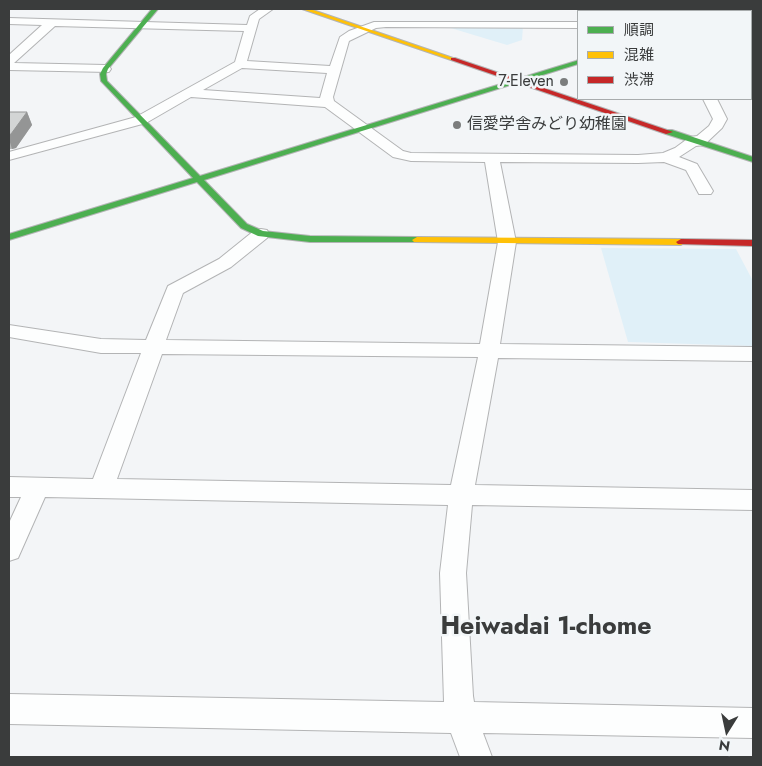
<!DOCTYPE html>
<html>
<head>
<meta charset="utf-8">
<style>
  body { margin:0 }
  #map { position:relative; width:762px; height:766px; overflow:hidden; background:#f3f5f7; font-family:Jost,"Noto Sans JP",sans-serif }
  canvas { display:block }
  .frame { position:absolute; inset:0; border:10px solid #3a3c3c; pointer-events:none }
  .legend { position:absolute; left:577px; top:10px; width:175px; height:90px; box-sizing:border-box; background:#f2f6f8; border:1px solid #a8acad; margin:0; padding:6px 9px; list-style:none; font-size:15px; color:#3a3c3c }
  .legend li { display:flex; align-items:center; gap:10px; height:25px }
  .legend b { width:25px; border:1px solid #a8acad }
  .north { position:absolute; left:702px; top:706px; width:50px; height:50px; -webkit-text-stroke:4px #f2f6f8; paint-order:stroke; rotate:190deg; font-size:14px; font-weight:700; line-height:20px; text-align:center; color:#3a3c3c }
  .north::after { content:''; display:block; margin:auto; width:18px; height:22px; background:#3a3c3c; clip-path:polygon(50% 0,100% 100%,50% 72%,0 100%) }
</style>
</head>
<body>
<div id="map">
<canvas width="762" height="766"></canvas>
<div class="frame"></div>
<ul class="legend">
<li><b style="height:6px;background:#4caf50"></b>順調</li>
<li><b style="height:6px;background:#ffc107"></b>混雑</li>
<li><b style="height:6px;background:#c62828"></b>渋滞</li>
</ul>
<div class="north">N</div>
</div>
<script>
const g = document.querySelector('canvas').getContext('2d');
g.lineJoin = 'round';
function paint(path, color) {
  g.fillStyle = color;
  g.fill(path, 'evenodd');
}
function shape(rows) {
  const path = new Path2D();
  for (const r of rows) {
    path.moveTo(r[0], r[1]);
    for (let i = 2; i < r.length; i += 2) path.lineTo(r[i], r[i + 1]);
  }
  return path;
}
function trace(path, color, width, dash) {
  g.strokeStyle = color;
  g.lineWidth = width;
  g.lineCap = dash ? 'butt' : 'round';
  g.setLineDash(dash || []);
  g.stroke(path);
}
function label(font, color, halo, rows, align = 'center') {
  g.font = font + ' Jost,"Noto Sans JP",sans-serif';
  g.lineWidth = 5;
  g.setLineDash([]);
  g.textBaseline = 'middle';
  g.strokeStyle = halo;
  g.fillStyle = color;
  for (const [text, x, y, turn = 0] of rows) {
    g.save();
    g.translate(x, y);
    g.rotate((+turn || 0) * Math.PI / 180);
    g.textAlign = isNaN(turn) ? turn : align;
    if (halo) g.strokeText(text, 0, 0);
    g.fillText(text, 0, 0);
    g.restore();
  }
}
paint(shape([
  [444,26,523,26,522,40,507,45],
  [601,248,736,249,753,281,753,346,628,342]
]), '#e0f0f8');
const street = shape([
  [260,9,273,9,259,19,247,61,330,66,340,37,349,31,374,22,578,22,578,28,386,27,376,28,349,41,333,97,334,101,403,151,411,153,638,155,663,153,675,148,690,137,697,136,709,126,713,119,703,99,717,99,727,119,722,128,704,145,696,146,679,157,697,164,713,191,711,194,699,194,686,170,664,162,638,163,500,162,516,242,500,344,753,347,753,361,498,358,475,485,753,490,753,510,472,505,466,573,473,696,474,702,753,708,753,738,483,733,492,757,460,757,451,733,9,724,9,694,444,702,440,573,448,505,45,497,18,558,9,561,9,523,21,497,9,497,9,477,93,479,141,353,101,353,9,337,9,325,101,339,146,340,168,286,219,259,255,230,261,229,267,230,269,234,267,238,231,267,183,293,166,340,480,344,498,242,485,162,411,161,393,157,325,107,191,97,146,123,9,160,9,152,136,117,235,62,244,31,55,26,14,63,105,65,109,66,111,69,109,72,9,70,9,55,42,25,9,24,9,18,247,25,250,16,260,9],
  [242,68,327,73,320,98,203,90,242,68],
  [162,354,478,357,451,485,117,479,162,354],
  [751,15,753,15,753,22,751,22,751,15],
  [751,87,753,87,753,95,751,95,751,87]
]);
const fast = shape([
  [152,9,158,9,108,69,106,74,107,81,200,176,576,61,578,60,578,64,204,180,247,224,263,231,310,236,417,237,422,240,420,242,310,242,258,236,241,228,197,182,9,240,9,234,193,178,101,81,100,74,103,68,152,9],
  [666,130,672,130,753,157,753,162,666,134,666,130]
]);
const slow = shape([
  [302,9,310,9,456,59,451,60,302,9],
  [417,237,681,239,686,242,681,245,414,242,412,240,417,237]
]);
const jam = shape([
  [753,9,751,11,742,11,747,9,753,9],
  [451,58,455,58,673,132,666,134,451,60,451,58],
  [681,239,753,240,753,246,678,244,676,242,681,239]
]);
trace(street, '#b3b4b5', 2);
trace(fast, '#b3b4b5', 2);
trace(slow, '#b3b4b5', 2);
trace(jam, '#b3b4b5', 2);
paint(street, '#fdfefe');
paint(fast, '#4caf50');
paint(slow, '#ffc107');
paint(jam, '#c62828');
paint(shape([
  [9,112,27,112,32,125,16,148,12,149,9,149]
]), '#b5b7b7');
paint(shape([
  [27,112,32,125,16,148,12,149,9,139,9,135]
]), '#949595');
const building = shape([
  [9,112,27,112,11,134,9,135,9,112]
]);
paint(building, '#d3d5d5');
trace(building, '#949595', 1);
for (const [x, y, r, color] of [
  [564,82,5,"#7b7d7d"],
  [457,125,5,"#7b7d7d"]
]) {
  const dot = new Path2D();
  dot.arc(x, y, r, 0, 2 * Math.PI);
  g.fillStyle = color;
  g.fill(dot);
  trace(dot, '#f2f6f8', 2);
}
label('16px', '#3a3c3c', '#f2f6f8', [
  ["7-Eleven",554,82],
  ["信愛学舎みどり幼稚園",467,125,"left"]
], 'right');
label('bold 25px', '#3a3c3c', '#f2f6f8', [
  ["Heiwadai 1-chome",546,628]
]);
</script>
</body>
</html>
